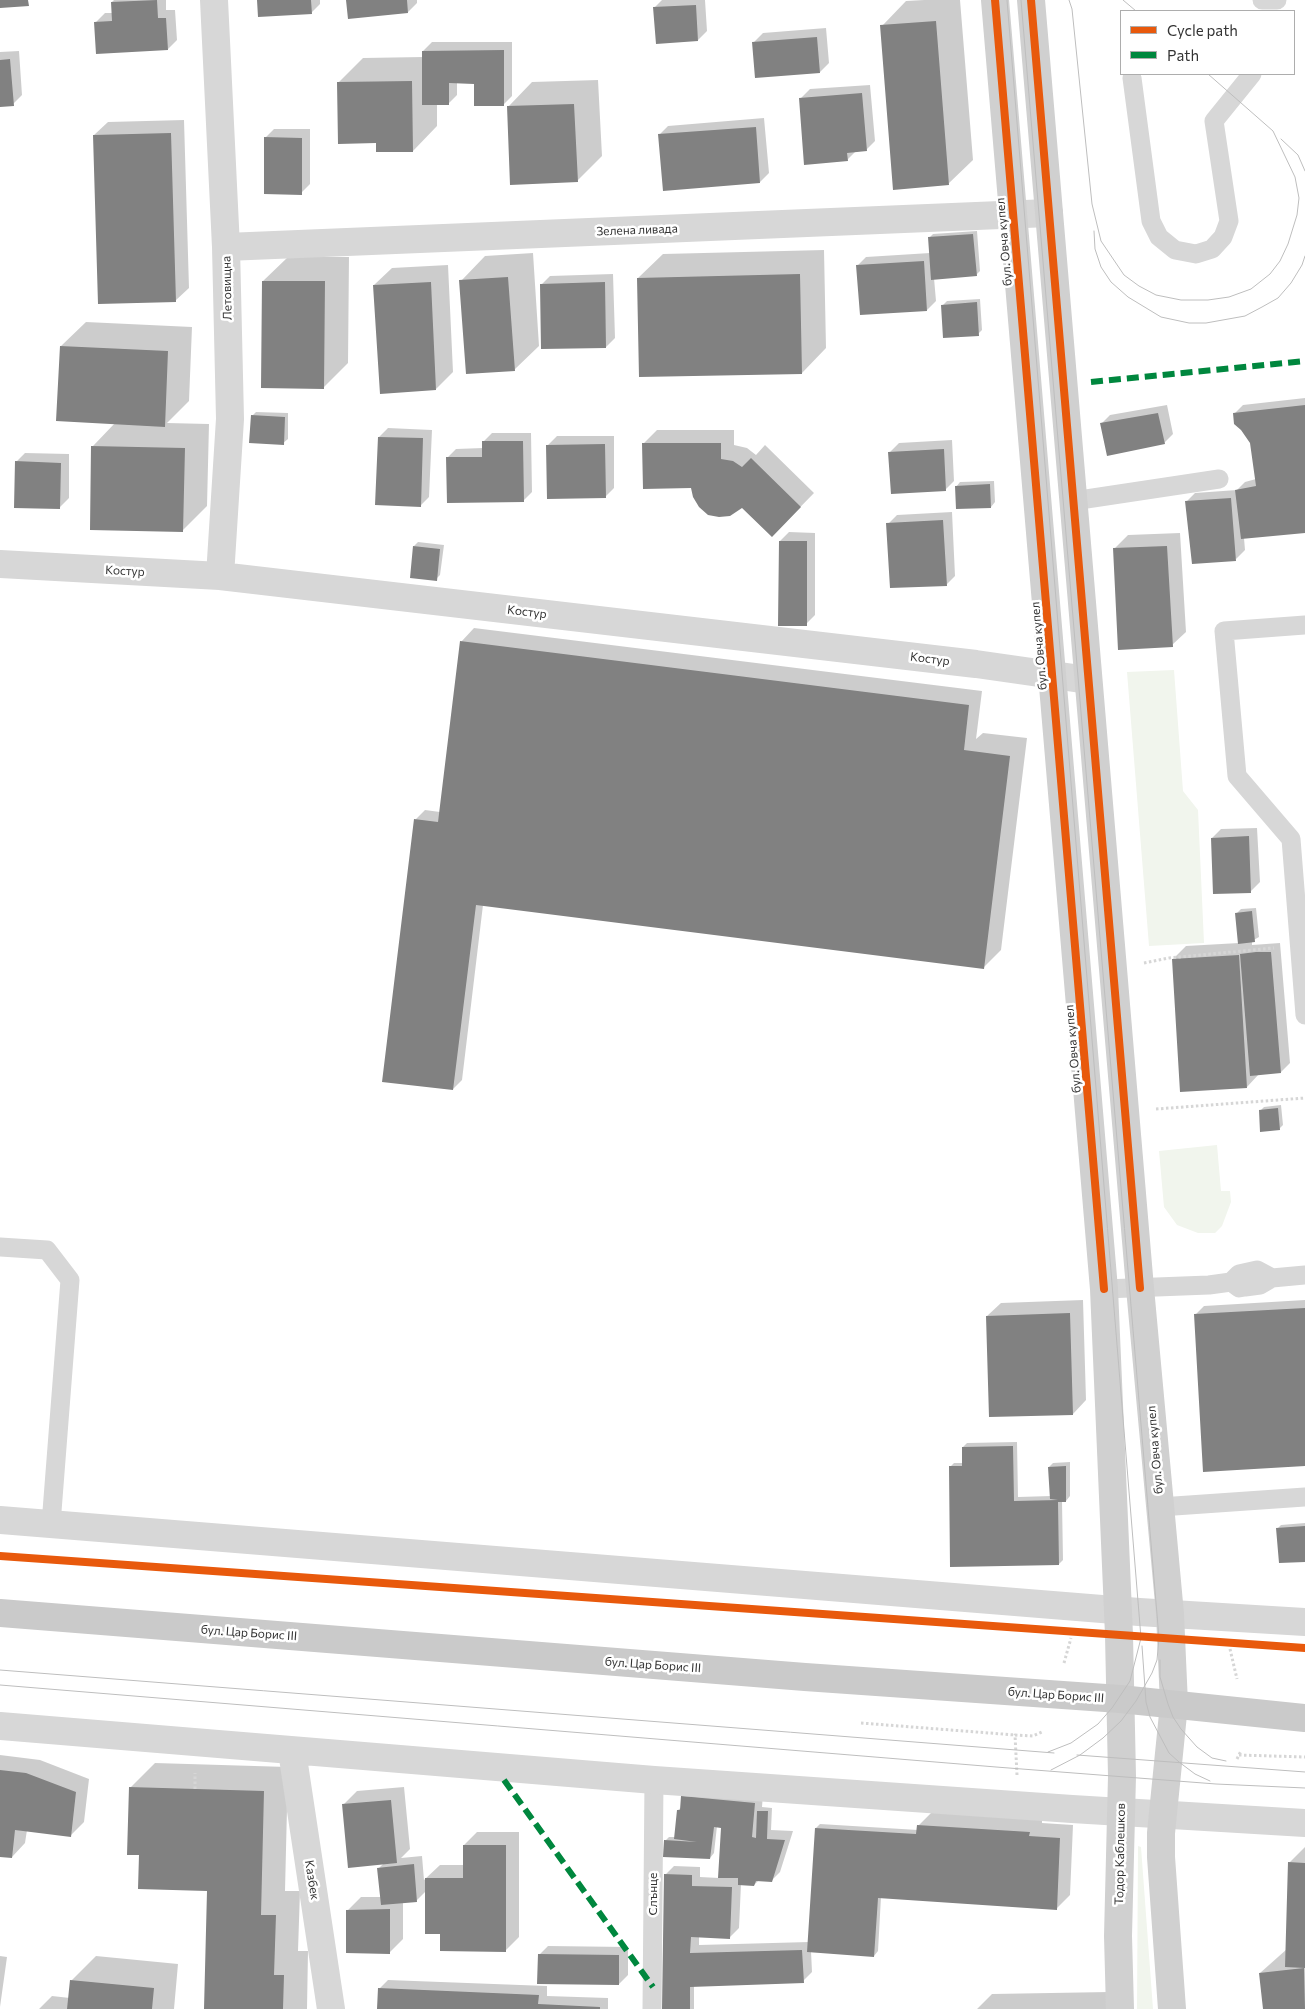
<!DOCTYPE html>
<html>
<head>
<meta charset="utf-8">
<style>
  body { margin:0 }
  #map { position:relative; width:1305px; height:2009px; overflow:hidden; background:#fff; font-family:Commissioner,sans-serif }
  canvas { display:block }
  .legend { position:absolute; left:1120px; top:10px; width:175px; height:65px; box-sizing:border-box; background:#fff; border:1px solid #adadad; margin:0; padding:6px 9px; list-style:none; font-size:15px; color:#333 }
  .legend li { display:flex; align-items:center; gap:10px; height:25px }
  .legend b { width:25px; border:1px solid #adadad }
</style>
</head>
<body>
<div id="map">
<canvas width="1305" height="2009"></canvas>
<ul class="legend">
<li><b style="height:6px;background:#e8590c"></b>Cycle path</li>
<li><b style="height:6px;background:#00873e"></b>Path</li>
</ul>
</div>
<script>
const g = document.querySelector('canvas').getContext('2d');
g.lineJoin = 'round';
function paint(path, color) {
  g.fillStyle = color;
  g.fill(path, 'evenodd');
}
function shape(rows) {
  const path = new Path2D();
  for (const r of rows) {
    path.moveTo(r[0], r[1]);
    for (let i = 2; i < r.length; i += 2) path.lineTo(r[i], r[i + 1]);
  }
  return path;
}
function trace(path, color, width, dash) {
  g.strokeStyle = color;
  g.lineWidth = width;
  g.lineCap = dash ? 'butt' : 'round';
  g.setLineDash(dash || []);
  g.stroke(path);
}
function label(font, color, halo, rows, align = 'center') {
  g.font = font + ' Commissioner,sans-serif';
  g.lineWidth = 5;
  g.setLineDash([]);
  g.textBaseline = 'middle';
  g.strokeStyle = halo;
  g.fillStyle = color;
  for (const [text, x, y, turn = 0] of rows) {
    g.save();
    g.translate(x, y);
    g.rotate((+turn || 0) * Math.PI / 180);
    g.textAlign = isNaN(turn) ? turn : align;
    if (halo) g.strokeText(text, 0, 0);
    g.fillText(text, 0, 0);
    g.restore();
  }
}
paint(shape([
  [1174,670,1183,791,1198,810,1204,943,1149,946,1127,672],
  [1217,1145,1221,1191,1230,1191,1231,1202,1222,1226,1215,1233,1198,1233,1177,1225,1164,1207,1159,1151],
  [1138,1846,1141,1847,1153,2009,1137,2009]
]), '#f1f5ed');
paint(shape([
  [114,0,166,0,166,10,175,10,177,40,168,49,96,22,105,13,113,13,112,2],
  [259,0,320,0,320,4,311,13],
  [348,0,417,0,417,3,408,12],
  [662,0,705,0,707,31,698,40,654,8],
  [924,0,960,0,973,160,948,184,882,26,906,1],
  [826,28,829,63,820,72,754,42,763,33],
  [432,42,512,42,512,96,503,105,475,82,457,82,457,95,448,104,437,104,437,126,413,151,378,142,339,82,363,58,423,57,423,51],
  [19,51,22,95,13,104,0,105,0,52],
  [598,80,602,156,577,181,508,107,532,82],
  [870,85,875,141,866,150,856,151,847,160,801,98,810,89],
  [764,118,769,173,760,182,659,135,668,126],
  [184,120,189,288,175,301,94,135,108,122],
  [274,129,310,129,310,184,301,193,265,138],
  [977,231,980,271,976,275,934,278,936,301,927,310,857,266,866,257,930,253,929,238,933,234],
  [824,250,826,348,802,373,638,278,663,254],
  [533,253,539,346,514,370,461,281,485,256],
  [288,257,349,257,348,363,324,387,263,281],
  [448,265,453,372,436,389,374,285,392,268],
  [613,274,615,338,606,347,541,285,550,276],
  [980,299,982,330,978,334,943,305,947,301],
  [86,322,192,327,189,401,167,423,209,424,207,506,183,530,93,446,115,423,61,346],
  [1305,398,1305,532,1244,538,1245,550,1236,559,1186,502,1195,493,1237,490,1245,482,1256,479,1252,443,1234,414,1243,405],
  [1167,405,1173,434,1164,443,1101,424,1110,415],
  [256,412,288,413,288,439,283,443,252,416],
  [388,428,432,430,429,497,420,506,379,437],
  [657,430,734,430,734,445,747,448,756,455,765,445,814,493,772,536,742,506,692,487,643,444],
  [492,433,531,433,532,492,523,501,447,458,456,449,483,448,483,442],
  [557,436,614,436,614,488,605,497,548,445],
  [952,440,954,481,945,490,890,452,899,443],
  [25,453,69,454,69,498,60,507,16,462],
  [994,481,995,502,991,507,956,487,960,482],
  [952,512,955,576,946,585,888,524,897,515],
  [789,532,815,533,815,615,806,624,780,541],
  [1180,533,1186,632,1172,645,1114,549,1128,535],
  [418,542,444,545,440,575,436,579,414,546],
  [474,628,982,691,976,739,983,733,1027,738,1001,950,983,968,483,905,462,1080,453,1089,416,819,425,810,440,812,461,642],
  [1257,828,1260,882,1251,891,1212,838,1221,829],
  [1256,908,1259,937,1252,941,1252,945,1280,943,1290,1063,1281,1072,1259,1074,1247,1087,1173,959,1186,946,1239,943,1237,913,1241,909],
  [1281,1105,1283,1125,1279,1129,1260,1111,1264,1107],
  [1083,1300,1086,1400,1073,1414,987,1316,1001,1303],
  [1305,1300,1305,1465,1195,1315,1204,1306],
  [1017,1442,1018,1497,1051,1496,1049,1467,1053,1463,1070,1462,1070,1496,1066,1501,1062,1501,1063,1560,1059,1564,950,1467,954,1463,963,1463,963,1447,967,1443],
  [1305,1523,1305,1560,1277,1529,1281,1525],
  [0,1755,40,1760,89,1779,84,1822,70,1836,27,1830,25,1843,12,1857,0,1855],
  [155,1763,288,1767,285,1891,300,1891,298,1951,308,1951,307,2009,205,2009,208,1890,140,1854,130,1788],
  [404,1787,410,1849,401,1858,422,1856,424,1880,440,1865,464,1865,464,1845,477,1832,519,1832,519,1937,506,1950,441,1933,426,1891,416,1901,403,1902,403,1939,390,1952,348,1910,361,1897,381,1897,379,1868,384,1863,343,1805,357,1791],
  [687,1792,763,1794,762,1807,772,1808,771,1830,793,1831,780,1872,771,1881,759,1880,754,1885,741,1884,739,1928,730,1937,699,1936,699,1945,809,1942,816,1828,820,1824,918,1830,918,1826,932,1812,1042,1819,1042,1823,1073,1825,1070,1895,1056,1909,881,1897,878,1951,874,1956,811,1951,812,1972,803,1981,694,1985,694,2009,663,2009,665,1875,674,1866,700,1867,700,1877,719,1878,722,1824,717,1826,714,1853,710,1858,665,1841,669,1837,675,1837,678,1810,682,1807,682,1796],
  [1305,1847,1305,2009,1264,2009,1260,1973,1287,1949,1289,1863],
  [548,1946,628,1947,628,1975,619,1984,539,1955],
  [0,1956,7,1957,0,2007],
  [96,1956,178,1964,174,2009,39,2009,52,1996,70,1998,71,1981],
  [388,1980,547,1986,547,1996,608,1998,608,2009,378,2009,379,1989],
  [1109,1992,1109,2009,977,2009,992,1994]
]), '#0003');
paint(shape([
  [0,0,28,0,29,6,0,8],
  [157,0,158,18,166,18,168,50,96,54,94,22,112,21,111,2],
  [257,0,311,0,312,14,258,17],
  [346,0,407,0,408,13,348,19],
  [696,5,698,41,656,44,653,7],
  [936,21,949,185,893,190,880,25],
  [817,37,820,73,755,78,752,42],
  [504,50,504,106,474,106,474,84,449,83,449,105,422,105,422,51],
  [10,59,14,106,0,107,0,60],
  [412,81,413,152,376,152,376,143,338,144,337,82],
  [862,93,867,151,847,153,848,161,804,165,799,98],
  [574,104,578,182,510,185,507,106],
  [756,127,760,183,663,191,658,134],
  [171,133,176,302,98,304,93,135],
  [264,137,302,138,302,195,264,194],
  [973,234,977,276,931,280,928,237],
  [924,261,927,311,860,315,856,265],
  [800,274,802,374,639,377,637,278],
  [508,277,515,371,466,374,459,280],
  [262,281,325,281,324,389,261,388],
  [431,282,436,390,380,394,373,285],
  [605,282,606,348,541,349,540,284],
  [977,302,979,336,943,338,941,305],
  [60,346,168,351,165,427,56,421],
  [1305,405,1305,533,1241,539,1235,490,1256,486,1250,443,1241,430,1234,424,1233,413],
  [1158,413,1165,444,1107,456,1100,423],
  [251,415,285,417,284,445,249,443],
  [378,437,423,438,421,507,375,505],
  [482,441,523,441,524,502,447,503,446,457,482,457],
  [642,443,721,443,721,459,733,461,742,467,751,458,801,507,772,537,742,508,730,516,719,517,708,515,699,507,693,497,691,488,643,489],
  [605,444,606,498,547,499,546,445],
  [91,446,185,448,183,532,90,530],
  [944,449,946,491,891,494,888,452],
  [15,461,61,463,60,509,14,508],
  [990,484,991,508,956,509,955,486],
  [1231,498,1236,561,1192,564,1185,501],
  [943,520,947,586,890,588,886,523],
  [779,541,807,541,807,626,778,626],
  [413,546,440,549,437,581,410,578],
  [1167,546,1173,647,1118,650,1113,548],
  [460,641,969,705,964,750,1010,756,984,969,476,905,453,1090,382,1082,414,819,438,822],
  [1249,836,1251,893,1213,894,1211,838],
  [1252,911,1255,942,1238,944,1235,913],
  [1256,952,1271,952,1281,1073,1250,1076,1240,954],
  [1239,955,1247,1088,1180,1092,1172,959],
  [1278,1108,1280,1130,1260,1132,1259,1110],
  [1305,1308,1305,1466,1203,1472,1194,1314],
  [1070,1313,1073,1415,989,1417,986,1316],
  [1013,1446,1014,1501,1058,1500,1050,1499,1048,1467,1066,1466,1066,1502,1058,1502,1059,1565,950,1567,949,1466,962,1466,962,1447],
  [1305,1526,1305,1562,1279,1563,1276,1528],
  [0,1770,26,1773,76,1792,71,1837,15,1830,12,1858,0,1857],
  [129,1787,264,1791,261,1915,276,1915,274,1975,284,1975,283,2009,204,2009,207,1891,138,1889,139,1855,127,1855],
  [681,1796,755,1803,752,1837,756,1838,757,1811,768,1811,767,1839,785,1840,772,1882,756,1881,754,1886,738,1885,738,1878,718,1878,721,1828,714,1827,710,1859,663,1857,664,1840,697,1842,674,1839,677,1810,680,1810],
  [391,1800,397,1863,348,1868,342,1804],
  [917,1825,1030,1832,1029,1836,1060,1838,1057,1910,878,1898,874,1957,807,1952,815,1828,916,1834],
  [463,1845,506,1845,506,1952,440,1951,440,1934,425,1934,425,1878,463,1878],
  [1288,1862,1305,1863,1305,1968,1285,1967],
  [414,1864,417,1902,381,1905,377,1868],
  [664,1874,692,1875,692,1886,732,1887,730,1939,691,1937,690,1953,802,1950,804,1983,690,1987,690,2009,662,2009],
  [390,1909,390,1954,346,1953,346,1910],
  [538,1954,619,1955,619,1985,537,1984],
  [1304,1968,1305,2009,1263,2009,1259,1973],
  [70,1980,154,1988,152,2009,67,2009],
  [378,1988,539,1995,538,2004,600,2007,600,2009,377,2009]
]), '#818181');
trace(shape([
  [1144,963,1169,958,1274,948],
  [1156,1109,1305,1098],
  [1230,1649,1237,1679],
  [1064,1663,1071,1638],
  [861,1723,1015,1735],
  [1239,1755,1305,1757],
  [1237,1759,1241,1751],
  [1017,1775,1015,1735,1033,1736,1042,1732],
  [195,1789,195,1773]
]), '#d6d6d6', 3, [2.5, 2.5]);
trace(shape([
  [1262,0,1277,0],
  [1132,78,1151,221,1159,237,1175,250,1196,254,1212,249,1223,237,1229,221,1214,121,1252,74],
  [1073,501,1219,479],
  [1305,625,1224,631,1237,776,1291,839,1305,1015],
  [0,1247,47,1250,70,1280,51,1524],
  [1231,1282,1239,1288,1245,1287,1260,1285,1272,1278,1305,1275],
  [1104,1289,1209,1285,1231,1282,1239,1274,1257,1270,1272,1278],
  [1160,1507,1305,1497],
  [652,2009,654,1780]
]), '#d7d7d7', 19);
trace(shape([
  [214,0,226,247,230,419,220,576],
  [226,247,1049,213],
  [0,564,220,576,976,664,1088,680],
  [0,1520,1139,1612,1305,1622],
  [0,1726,654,1780,1072,1809,1305,1823],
  [292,1751,331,2009]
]), '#d7d7d7', 28);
trace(shape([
  [995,0,1104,1289,1119,1635,1122,1776,1118,1936,1120,2009],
  [1031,0,1140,1288,1170,1614,1174,1704,1161,1833,1161,1857,1172,2009]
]), '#d0d0d0', 28);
trace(shape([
  [0,1613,805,1677,1120,1699,1305,1718]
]), '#cacaca', 28);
trace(shape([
  [1007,0,1141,1638,1130,1681,1112,1708,1098,1724,1071,1743,1048,1752],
  [1021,0,1159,1638,1157,1660,1152,1673,1136,1701,1121,1721,1103,1738,1080,1755,1051,1770],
  [1069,0,1072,9,1092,204,1101,241,1124,275,1139,286,1156,295,1181,300,1208,300,1229,297,1251,289,1270,274,1280,261,1288,244,1297,215,1299,198,1295,177,1273,131,1208,74],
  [1123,0,1136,11],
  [1281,139,1298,155,1305,171],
  [1094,231,1095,249,1101,267,1111,282,1128,297,1161,317,1189,323,1206,323,1245,316,1262,307,1278,298,1291,283,1302,265,1305,256],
  [1142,1646,1146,1702,1150,1717,1160,1736,1169,1753,1179,1762,1195,1774,1210,1781],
  [1160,1660,1160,1677,1168,1704,1173,1717,1181,1729,1197,1747,1212,1758,1226,1761],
  [0,1670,1054,1753],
  [0,1685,996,1767,1216,1784,1305,1788],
  [1077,1755,1305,1772]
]), '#bebebe', 1);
trace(shape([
  [1091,382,1305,361],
  [504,1780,653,1987]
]), '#00873e', 6, [12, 6]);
trace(shape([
  [995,0,1104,1289],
  [1031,0,1140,1288],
  [0,1556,1305,1648]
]), '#e8590c', 8);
label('12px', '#333', '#fff', [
  ["Зелена ливада",637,230,-2],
  ["бул. Овча купел",1004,242,-95],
  ["Летовищна",227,288,-91],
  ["Костур",125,571,3],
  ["Костур",527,612,7],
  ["бул. Овча купел",1039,646,-95],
  ["Костур",930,659,7],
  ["бул. Овча купел",1073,1049,-95],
  ["бул. Овча купел",1155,1450,-95],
  ["бул. Цар Борис III",249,1633,4],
  ["бул. Цар Борис III",653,1665,4],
  ["бул. Цар Борис III",1056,1695,4],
  ["Тодор Каблешков",1120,1854,-89],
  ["Казбек",312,1880,81],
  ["Слънце",653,1894,-90]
]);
</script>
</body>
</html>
